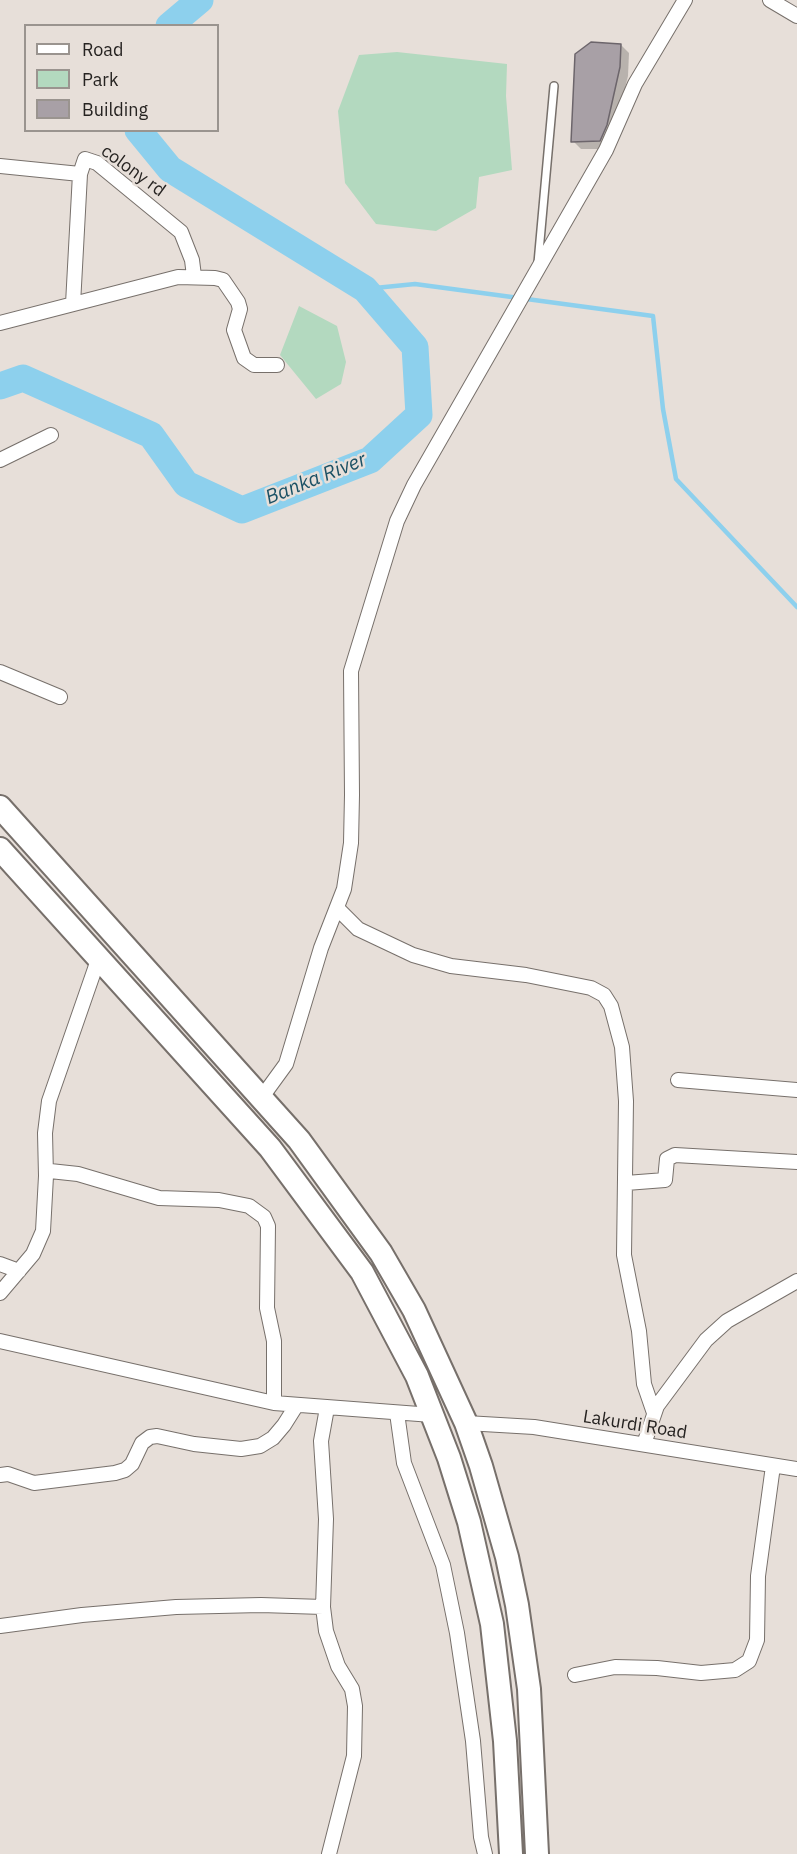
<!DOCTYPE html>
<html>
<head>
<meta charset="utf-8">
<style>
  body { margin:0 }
  #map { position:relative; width:797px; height:1854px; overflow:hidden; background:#e7dfd9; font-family:"IBM Plex Sans",sans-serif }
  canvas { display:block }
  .legend { position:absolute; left:24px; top:24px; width:195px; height:108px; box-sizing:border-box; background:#e7dfd9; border:2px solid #9a948f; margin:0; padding:8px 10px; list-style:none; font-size:18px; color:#262321 }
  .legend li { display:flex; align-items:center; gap:12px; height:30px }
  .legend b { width:30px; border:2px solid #9a948f }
</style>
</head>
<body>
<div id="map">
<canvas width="797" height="1854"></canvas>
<ul class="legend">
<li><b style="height:8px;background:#fff"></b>Road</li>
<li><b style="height:16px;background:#b3d9bf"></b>Park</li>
<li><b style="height:16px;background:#a8a0a6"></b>Building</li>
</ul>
</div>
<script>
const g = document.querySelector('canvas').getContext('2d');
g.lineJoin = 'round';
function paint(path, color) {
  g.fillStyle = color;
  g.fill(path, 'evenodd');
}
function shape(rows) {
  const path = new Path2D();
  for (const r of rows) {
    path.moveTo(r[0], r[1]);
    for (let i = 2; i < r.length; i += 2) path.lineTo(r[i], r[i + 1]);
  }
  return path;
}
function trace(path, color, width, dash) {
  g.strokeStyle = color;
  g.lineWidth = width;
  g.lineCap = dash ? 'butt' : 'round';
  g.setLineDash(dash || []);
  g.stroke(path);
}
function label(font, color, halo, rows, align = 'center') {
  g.font = font + ' "IBM Plex Sans",sans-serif';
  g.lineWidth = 5;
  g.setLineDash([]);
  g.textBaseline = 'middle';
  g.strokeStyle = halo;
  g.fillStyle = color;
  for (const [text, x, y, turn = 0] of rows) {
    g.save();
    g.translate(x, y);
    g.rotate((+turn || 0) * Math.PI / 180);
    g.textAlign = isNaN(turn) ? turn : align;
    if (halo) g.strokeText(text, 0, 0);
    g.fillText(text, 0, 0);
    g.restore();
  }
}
paint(shape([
  [397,52,507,64,506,96,512,170,479,177,476,208,436,231,376,224,345,183,338,111,359,55],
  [299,306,337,326,346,362,341,384,316,399,280,355]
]), '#b3d9bf');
paint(shape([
  [621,45,629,53,628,76,614,133,608,149,581,149,573,141]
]), '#0003');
trace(shape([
  [365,289,415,284,653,316,663,409,676,479,797,607]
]), '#8dd0ed', 4.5);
trace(shape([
  [169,26,200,0],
  [0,386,23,378,151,435,186,484,242,510,370,460,419,415,415,347,365,289,170,169,138,130]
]), '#8dd0ed', 27);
const building = shape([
  [591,42,621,44,620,67,607,125,600,141,571,142,575,54,591,42]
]);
paint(building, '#a8a0a6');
trace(building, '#6c656b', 1.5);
const service = shape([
  [538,263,554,86]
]);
const minor = shape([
  [770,0,797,16],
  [0,166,80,174],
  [73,304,80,174,85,159,97,163,181,232,192,260,194,276],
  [0,323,178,277,215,278,223,280,238,302,240,309,234,330,244,358,254,365,277,365],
  [0,460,51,435],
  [0,672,60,697],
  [338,909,358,929,413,955,451,966,526,975,591,988,604,995,611,1006,622,1047,626,1101,624,1255,639,1331,644,1384,654,1413],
  [678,1080,797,1090],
  [262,1097,286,1064,321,948,344,889,351,843,352,795,351,671,397,521,414,485,606,150,635,84,685,0],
  [46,1176,45,1133,49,1101,99,957],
  [626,1183,665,1180,667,1159,675,1155,797,1162],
  [0,1264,19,1271],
  [0,1293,33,1254,43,1231,46,1176,50,1171,78,1174,159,1198,219,1200,249,1206,264,1217,268,1226,267,1308,274,1341,274,1403],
  [0,1341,274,1403,432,1415],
  [327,1408,321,1441,326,1519,323,1607,326,1631,338,1666,352,1689,355,1706,354,1756,329,1854],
  [397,1413,404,1463,443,1565,457,1633,473,1741,481,1837,485,1854],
  [466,1423,534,1427,797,1469],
  [644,1444,657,1406,706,1340,727,1321,797,1281],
  [0,1475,8,1474,34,1483,115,1473,125,1470,132,1464,142,1443,150,1437,157,1436,194,1444,241,1449,260,1446,273,1438,284,1425,296,1406],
  [0,1626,82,1615,176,1607,261,1605,323,1607],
  [575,1675,615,1667,657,1668,701,1673,735,1670,749,1661,757,1640,758,1576,773,1466]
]);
const trunk = shape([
  [0,807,299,1140,381,1253,414,1310,466,1423,481,1466,507,1557,517,1605,529,1689,537,1854],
  [0,849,270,1148,362,1272,417,1376,449,1458,469,1522,492,1624,505,1741,511,1854]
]);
trace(service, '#77706b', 10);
trace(minor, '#77706b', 16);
trace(trunk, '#77706b', 26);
trace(service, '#fff', 7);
trace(minor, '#fff', 14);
trace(trunk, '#fff', 22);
label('18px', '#262321', '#e7dfd9', [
  ["colony rd",133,171,36],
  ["Lakurdi Road",635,1425,9]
]);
label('italic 20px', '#1b5165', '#e7dfd9', [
  ["Banka River",316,479,-22]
]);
</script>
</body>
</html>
